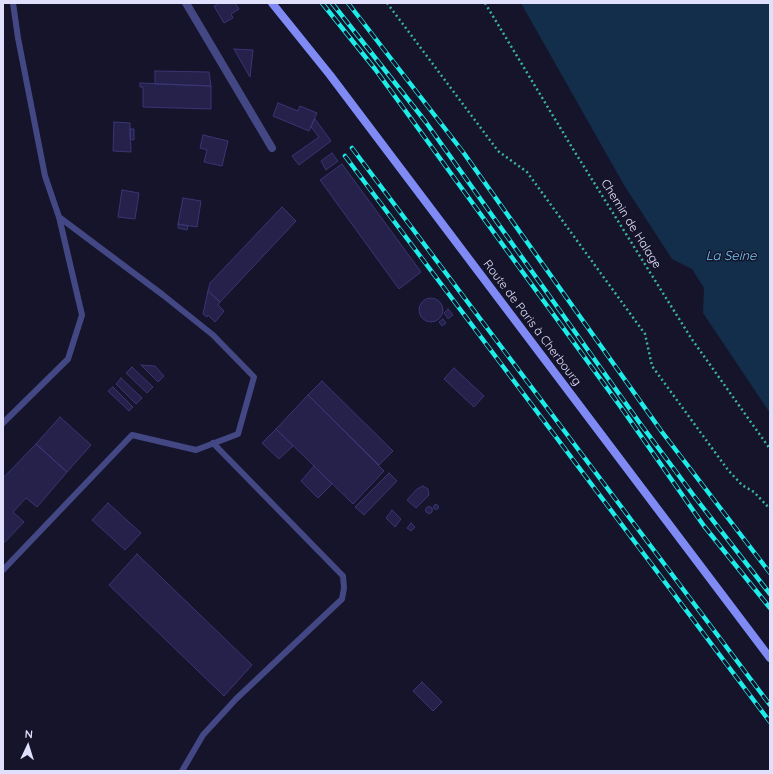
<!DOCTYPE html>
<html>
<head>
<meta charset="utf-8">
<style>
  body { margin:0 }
  #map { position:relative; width:773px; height:774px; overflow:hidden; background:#15142b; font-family:Quicksand,sans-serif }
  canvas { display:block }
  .frame { position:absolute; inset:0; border:4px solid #e0e0fc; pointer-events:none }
  .north { position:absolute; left:8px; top:726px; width:40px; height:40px; -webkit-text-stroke:3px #15142b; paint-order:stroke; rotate:4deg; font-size:11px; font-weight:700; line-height:16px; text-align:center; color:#e0e0fc }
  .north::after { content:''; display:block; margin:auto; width:14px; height:18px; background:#e0e0fc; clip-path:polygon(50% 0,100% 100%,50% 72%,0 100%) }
</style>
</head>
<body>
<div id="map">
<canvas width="773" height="774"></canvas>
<div class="frame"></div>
<div class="north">N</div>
</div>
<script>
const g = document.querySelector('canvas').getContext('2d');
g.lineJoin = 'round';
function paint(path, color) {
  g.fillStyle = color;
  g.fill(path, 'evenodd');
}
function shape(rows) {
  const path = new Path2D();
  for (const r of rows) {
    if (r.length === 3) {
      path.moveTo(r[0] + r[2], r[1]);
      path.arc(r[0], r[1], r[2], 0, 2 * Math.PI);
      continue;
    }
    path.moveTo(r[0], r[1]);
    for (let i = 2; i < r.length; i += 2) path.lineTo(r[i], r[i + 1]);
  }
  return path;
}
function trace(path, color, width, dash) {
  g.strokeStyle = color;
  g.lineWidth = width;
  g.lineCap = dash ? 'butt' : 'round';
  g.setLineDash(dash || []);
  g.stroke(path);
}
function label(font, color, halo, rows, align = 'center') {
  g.font = font + ' Quicksand,sans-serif';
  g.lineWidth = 3;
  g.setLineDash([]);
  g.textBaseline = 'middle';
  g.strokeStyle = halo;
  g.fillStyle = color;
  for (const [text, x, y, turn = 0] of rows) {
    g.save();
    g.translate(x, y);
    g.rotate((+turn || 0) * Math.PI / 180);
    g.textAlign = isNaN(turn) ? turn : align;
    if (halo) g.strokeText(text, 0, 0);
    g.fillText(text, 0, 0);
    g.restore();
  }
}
paint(shape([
  [521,3,770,3,770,413,703,313,704,288,692,269,672,259,624,185]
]), '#122e4a');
const building = shape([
  [220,3,235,3,239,9,231,14,233,18,224,23,214,6,220,3],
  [234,49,253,50,250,77,234,49],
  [155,71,209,72,211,86,155,84,155,71],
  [140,83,211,86,211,109,143,107,143,87,140,87,140,83],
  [278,103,298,111,300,106,317,113,309,131,273,116,278,103],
  [315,119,331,141,299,165,292,156,319,137,311,127,315,119],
  [114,122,130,123,131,152,113,151,114,122],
  [130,129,134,129,134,140,130,139,130,129],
  [203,135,228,141,222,166,204,162,207,150,200,148,203,135],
  [332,153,338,161,326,170,321,161,332,153],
  [342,164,421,272,399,289,320,180,342,164],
  [122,190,139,193,135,219,118,217,122,190],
  [183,198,201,201,197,227,178,224,183,198],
  [282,207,296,221,220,302,208,291,210,283,282,207],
  [178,224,188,226,187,230,178,228,178,224],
  [208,291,220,302,218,305,224,311,215,322,208,315,207,317,203,314,208,291],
  [431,310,12],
  [448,309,453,315,448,319,444,313,448,309],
  [443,319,446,323,442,326,439,322,443,319],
  [141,365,155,366,164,376,158,382,141,365],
  [132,367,153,387,147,393,126,373,132,367],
  [454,368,484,396,474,407,444,379,454,368],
  [121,378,142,398,136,404,116,384,121,378],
  [322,381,393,451,379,465,308,395,322,381],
  [113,387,133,407,129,411,108,391,113,387],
  [308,395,384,471,353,504,276,429,308,395],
  [60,417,91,445,67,472,36,444,60,417],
  [276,429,293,446,279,459,262,443,276,429],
  [36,444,67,472,37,507,26,498,13,512,24,522,3,544,3,478,36,444],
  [314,466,332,484,318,498,301,481,314,466],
  [389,473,397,481,364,515,355,507,389,473],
  [423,486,428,489,429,495,416,508,407,500,417,489,423,486],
  [108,503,141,533,125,550,92,520,108,503],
  [436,507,2.5],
  [429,510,3.5],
  [392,510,401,519,395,527,386,518,392,510],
  [411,523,415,527,411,531,407,528,411,523],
  [137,554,252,665,224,696,109,585,137,554],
  [422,682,442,702,433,711,413,691,422,682]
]);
paint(building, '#25214a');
trace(building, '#3a3574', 1);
trace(shape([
  [387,3,498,151,527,172,645,334,652,366,728,470,742,485,754,492,770,509],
  [485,3,573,149,691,338,770,449]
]), '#3cb59f', 2.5, [2, 3]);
trace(shape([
  [3,423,68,359,82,315,59,217],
  [3,570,132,435,196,450,238,434,254,377,213,335,163,295,59,217,45,176,18,38,13,3],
  [182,771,203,735,236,699,342,599,344,588,343,576,213,443]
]), '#434885', 6);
trace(shape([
  [186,3,272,148]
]), '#434885', 8);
trace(shape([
  [272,3,330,75,770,658]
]), '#7f8af5', 8);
const rail = shape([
  [322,3,375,69,620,406,704,526,770,608],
  [332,3,425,121,639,422,694,496,770,594],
  [348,3,463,152,662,432,770,573],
  [352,148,770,705],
  [345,156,770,722]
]);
trace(rail, '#1cede9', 4.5);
trace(rail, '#15142b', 3, [9]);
label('12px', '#e0e0fc', '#15142b', [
  ["Chemin de Halage",631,224,58],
  ["Route de Paris à Cherbourg",532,323,53]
]);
label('italic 13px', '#76c9f4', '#15142b', [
  ["La Seine",731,256]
]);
</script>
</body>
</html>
